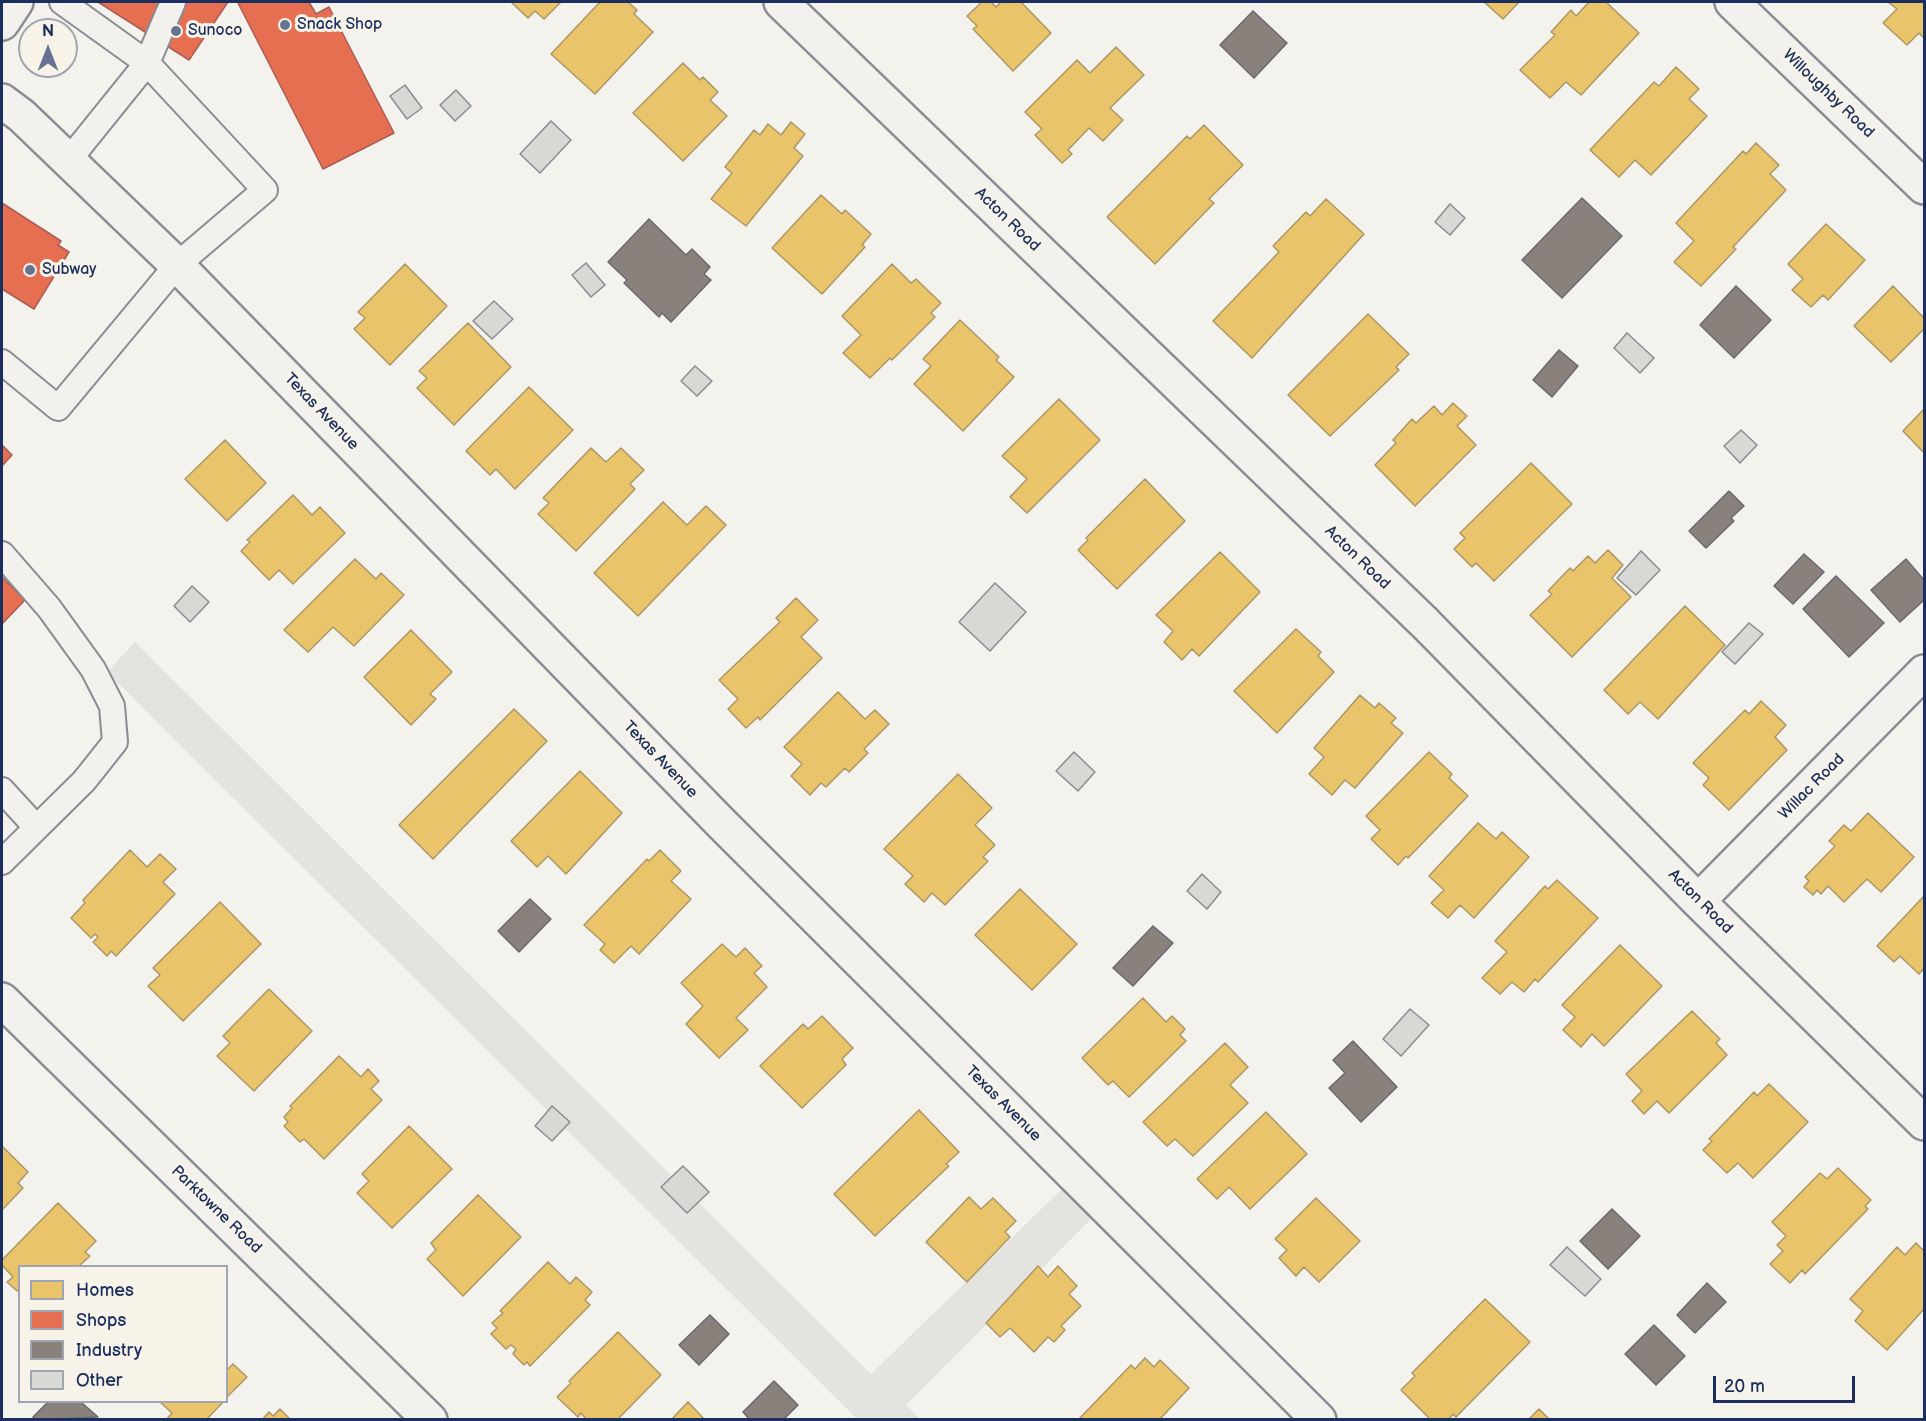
<!DOCTYPE html>
<html>
<head>
<meta charset="utf-8">
<style>
  body { margin:0 }
  #map { position:relative; width:1926px; height:1421px; overflow:hidden; background:#f4f2ec; font-family:"Balsamiq Sans",sans-serif }
  canvas { display:block }
  .frame { position:absolute; inset:0; border:3px solid #1b2f5e; pointer-events:none }
  .legend { position:absolute; left:18px; top:1265px; width:210px; height:138px; box-sizing:border-box; background:#f7f3e8; border:2px solid #9fa5b1; margin:0; padding:8px 10px; list-style:none; font-size:18px; color:#1b2f5e }
  .legend li { display:flex; align-items:center; gap:12px; height:30px }
  .legend b { width:30px; border:2px solid #9fa5b1 }
  .north { position:absolute; left:18px; top:18px; width:60px; height:60px; box-sizing:border-box; background:#f7f3e8; border:2px solid #9fa5b1; border-radius:50%; rotate:0deg; font-size:16px; font-weight:700; line-height:24px; text-align:center; color:#1b2f5e }
  .north::after { content:''; display:block; margin:auto; width:21px; height:27px; background:#677390; clip-path:polygon(50% 0,100% 100%,50% 72%,0 100%) }
  .scale { position:absolute; left:1713px; top:1376px; width:142px; height:27px; box-sizing:border-box; border:3px solid #1b2f5e; border-top:0; padding-left:8px; font-size:18px; line-height:21px; white-space:nowrap; color:#1b2f5e; -webkit-text-stroke:4px #f7f3e8; paint-order:stroke }
</style>
</head>
<body>
<div id="map">
<canvas width="1926" height="1421"></canvas>
<div class="frame"></div>
<ul class="legend">
<li><b style="height:16px;background:#e9c46a"></b>Homes</li>
<li><b style="height:16px;background:#e76f51"></b>Shops</li>
<li><b style="height:16px;background:#8a817c"></b>Industry</li>
<li><b style="height:16px;background:#d8d8d5"></b>Other</li>
</ul>
<div class="north">N</div>
<div class="scale">20 m</div>
</div>
<script>
const g = document.querySelector('canvas').getContext('2d');
g.lineJoin = 'round';
function paint(path, color) {
  g.fillStyle = color;
  g.fill(path, 'evenodd');
}
function shape(rows) {
  const path = new Path2D();
  for (const r of rows) {
    path.moveTo(r[0], r[1]);
    for (let i = 2; i < r.length; i += 2) path.lineTo(r[i], r[i + 1]);
  }
  return path;
}
function trace(path, color, width, dash) {
  g.strokeStyle = color;
  g.lineWidth = width;
  g.lineCap = dash ? 'butt' : 'round';
  g.setLineDash(dash || []);
  g.stroke(path);
}
function label(font, color, halo, rows, align = 'center') {
  g.font = font + ' "Balsamiq Sans",sans-serif';
  g.lineWidth = 6;
  g.setLineDash([]);
  g.textBaseline = 'middle';
  g.strokeStyle = halo;
  g.fillStyle = color;
  for (const [text, x, y, turn = 0] of rows) {
    g.save();
    g.translate(x, y);
    g.rotate((+turn || 0) * Math.PI / 180);
    g.textAlign = isNaN(turn) ? turn : align;
    if (halo) g.strokeText(text, 0, 0);
    g.fillText(text, 0, 0);
    g.restore();
  }
}
paint(shape([
  [135,642,871,1374,1062,1189,1091,1219,906,1405,920,1419,857,1419,107,672]
]), '#e4e3df');
const homes = shape([
  [511,2,561,2,544,19,535,11,528,18,511,2],
  [600,2,628,2,637,10,634,14,653,32,595,94,551,54,600,2],
  [982,2,991,2,996,7,1001,2,1021,2,1051,33,1013,71,973,29,977,26,967,16,982,2],
  [1484,2,1519,2,1503,19,1484,2],
  [1589,2,1606,2,1639,33,1581,95,1566,82,1550,98,1520,70,1555,35,1551,32,1571,10,1576,16,1589,2],
  [1888,2,1924,2,1924,38,1919,33,1907,45,1883,23,1897,9,1888,2],
  [1116,47,1144,75,1110,108,1123,120,1103,141,1089,128,1068,150,1072,154,1062,163,1035,135,1042,129,1025,112,1077,60,1090,73,1116,47],
  [683,63,700,80,703,77,718,92,710,100,727,116,683,161,633,113,683,63],
  [1676,67,1699,89,1689,99,1707,116,1651,175,1635,160,1619,177,1590,150,1654,82,1659,86,1676,67],
  [791,122,805,134,794,148,803,156,746,226,711,199,732,173,725,167,754,130,760,135,768,124,781,135,791,122],
  [1204,125,1243,165,1209,199,1214,203,1155,264,1107,217,1187,136,1190,139,1204,125],
  [1756,143,1779,165,1770,174,1786,190,1733,247,1736,249,1701,286,1674,262,1694,241,1676,223,1743,151,1746,154,1756,143],
  [821,195,842,214,845,210,871,234,862,245,865,247,822,294,772,248,821,195],
  [1326,199,1364,234,1252,358,1213,321,1279,252,1273,246,1306,212,1310,216,1326,199],
  [1826,224,1865,260,1828,300,1823,295,1811,307,1792,290,1803,279,1788,264,1826,224],
  [405,264,447,306,390,365,354,329,365,318,358,312,405,264],
  [892,264,911,283,916,279,941,303,931,313,935,317,892,360,890,358,870,378,843,353,861,335,842,316,892,264],
  [1893,286,1924,318,1924,329,1891,362,1854,326,1893,286],
  [1368,314,1409,354,1396,367,1399,370,1330,436,1288,395,1368,314],
  [960,320,999,357,996,360,1014,377,963,431,914,384,931,366,923,359,960,320],
  [468,323,511,367,454,425,417,388,427,378,419,371,468,323],
  [529,387,573,430,515,489,496,469,490,475,466,451,529,387],
  [1059,399,1100,440,1027,513,1010,497,1027,479,1002,456,1059,399],
  [1453,403,1467,416,1457,426,1476,445,1415,506,1375,465,1396,443,1393,440,1412,419,1416,423,1434,406,1442,415,1453,403],
  [1924,409,1924,453,1903,431,1924,409],
  [225,440,266,483,227,521,185,479,225,440],
  [591,448,606,462,621,448,644,470,630,484,635,489,576,551,538,514,549,503,543,498,591,448],
  [1531,463,1572,504,1494,581,1476,563,1472,567,1454,549,1465,538,1460,533,1531,463],
  [1145,479,1185,521,1117,589,1078,550,1088,540,1086,538,1145,479],
  [293,495,312,515,320,507,345,533,293,584,279,570,269,580,241,551,250,542,247,540,293,495],
  [663,502,687,525,706,506,726,525,638,616,594,573,663,502],
  [1608,550,1623,565,1612,578,1631,597,1572,657,1530,615,1552,594,1548,591,1570,568,1573,571,1588,556,1595,563,1608,550],
  [1220,552,1260,592,1199,656,1192,649,1182,660,1164,642,1173,631,1156,615,1220,552],
  [355,559,376,579,381,573,404,595,354,646,333,627,308,652,284,630,355,559],
  [796,598,818,620,801,637,822,658,760,720,758,717,746,728,728,709,738,699,719,680,780,622,776,618,796,598],
  [1685,606,1725,645,1658,719,1640,702,1628,714,1604,690,1685,606],
  [1296,629,1321,652,1318,656,1334,672,1277,733,1234,691,1296,629],
  [411,630,452,672,430,694,436,699,411,725,364,677,411,630],
  [838,692,865,719,875,710,889,724,864,749,868,753,849,772,845,768,826,787,821,783,810,795,791,776,802,764,784,747,838,692],
  [1360,695,1375,708,1379,703,1396,718,1391,723,1403,733,1355,788,1345,780,1332,795,1309,774,1324,757,1314,748,1360,695],
  [1761,701,1786,725,1775,737,1787,750,1729,810,1703,785,1709,778,1693,763,1745,710,1749,714,1761,701],
  [514,709,547,741,433,859,399,825,514,709],
  [1429,752,1452,774,1449,778,1468,796,1408,858,1406,856,1398,865,1371,839,1380,830,1366,816,1429,752],
  [580,771,622,813,566,874,548,856,537,867,511,841,580,771],
  [958,774,992,808,975,825,995,845,983,857,988,861,945,905,932,893,924,902,905,884,913,876,884,849,958,774],
  [1868,813,1914,857,1881,892,1867,879,1844,902,1828,886,1821,894,1817,890,1813,895,1804,887,1809,881,1805,877,1835,846,1829,841,1844,825,1851,831,1868,813],
  [1478,823,1496,839,1502,832,1529,857,1474,918,1460,905,1448,918,1431,903,1444,890,1429,876,1478,823],
  [130,850,147,867,160,854,176,869,163,882,175,894,116,956,111,951,107,956,93,942,98,937,95,934,91,938,71,918,85,903,83,900,130,850],
  [660,850,681,871,671,881,691,899,639,954,631,946,614,963,600,950,605,944,584,925,647,859,649,861,660,850],
  [1557,880,1598,918,1538,982,1535,979,1524,992,1512,982,1500,994,1482,978,1507,952,1495,941,1545,886,1548,889,1557,880],
  [1020,889,1077,944,1032,990,975,935,1020,889],
  [1924,896,1924,968,1919,974,1900,956,1894,962,1877,946,1924,896],
  [220,902,261,944,183,1021,148,986,160,975,153,968,220,902],
  [722,944,736,957,745,948,762,966,754,973,767,987,736,1018,748,1030,719,1058,686,1024,703,1006,681,983,722,944],
  [1620,945,1662,986,1604,1046,1592,1034,1581,1047,1563,1030,1575,1017,1562,1005,1620,945],
  [269,989,312,1031,254,1091,217,1056,230,1043,223,1036,269,989],
  [1143,998,1166,1022,1172,1016,1185,1029,1180,1035,1186,1041,1129,1097,1113,1081,1108,1085,1082,1058,1143,998],
  [1692,1011,1720,1039,1716,1043,1727,1055,1669,1113,1657,1101,1644,1114,1632,1101,1642,1091,1626,1074,1692,1011],
  [822,1016,853,1048,842,1059,846,1065,802,1108,760,1066,803,1024,808,1029,822,1016],
  [1225,1043,1248,1067,1230,1085,1248,1103,1193,1156,1175,1139,1167,1146,1143,1122,1225,1043],
  [339,1056,361,1077,368,1069,379,1081,371,1089,382,1100,324,1159,304,1139,300,1142,284,1126,288,1122,284,1117,292,1108,290,1106,339,1056],
  [1769,1084,1808,1122,1753,1178,1738,1163,1727,1173,1703,1150,1712,1141,1709,1139,1754,1092,1757,1096,1769,1084],
  [919,1110,959,1152,946,1164,949,1166,875,1236,834,1194,919,1110],
  [1266,1112,1307,1154,1250,1209,1229,1187,1217,1199,1197,1179,1266,1112],
  [409,1126,452,1169,392,1228,357,1193,369,1181,362,1174,409,1126],
  [2,1146,28,1172,18,1183,23,1188,2,1210,2,1146],
  [1838,1168,1871,1200,1865,1206,1868,1209,1805,1274,1802,1270,1790,1283,1770,1264,1783,1251,1777,1245,1786,1236,1772,1222,1820,1173,1827,1179,1838,1168],
  [478,1195,521,1237,463,1296,427,1259,436,1250,431,1243,478,1195],
  [969,1197,981,1209,993,1198,1016,1221,1005,1232,1010,1237,967,1282,926,1242,969,1197],
  [1316,1198,1360,1241,1319,1282,1304,1267,1296,1276,1279,1258,1287,1250,1275,1239,1316,1198],
  [58,1203,96,1241,85,1252,90,1256,79,1266,20,1266,20,1288,17,1291,7,1282,13,1277,2,1265,2,1260,58,1203],
  [1916,1243,1924,1251,1924,1309,1887,1350,1855,1321,1863,1311,1850,1299,1897,1247,1905,1255,1916,1243],
  [548,1262,570,1284,576,1277,592,1292,585,1300,590,1305,530,1366,527,1362,524,1365,513,1354,516,1349,511,1345,506,1349,491,1334,497,1328,492,1323,503,1313,500,1311,548,1262],
  [1038,1266,1048,1277,1058,1266,1077,1286,1069,1294,1081,1306,1061,1326,1065,1330,1054,1342,1048,1337,1034,1352,1010,1328,1000,1337,986,1323,1038,1266],
  [1485,1299,1530,1342,1456,1417,1453,1414,1448,1420,1431,1420,1401,1390,1415,1376,1412,1373,1485,1299],
  [618,1332,661,1375,617,1420,587,1420,581,1413,578,1417,557,1397,571,1383,569,1381,618,1332],
  [1145,1358,1154,1367,1160,1360,1189,1388,1159,1420,1078,1420,1131,1365,1135,1369,1145,1358],
  [233,1364,247,1377,226,1398,226,1371,233,1364],
  [160,1402,223,1402,206,1420,166,1420,172,1413,160,1402],
  [688,1402,705,1420,671,1420,688,1402],
  [280,1409,291,1420,262,1420,269,1412,273,1416,280,1409],
  [1539,1409,1550,1420,1528,1420,1539,1409]
]);
paint(homes, '#e9c46a');
trace(homes, '#ab9766', 1.5);
const shops = shape([
  [98,2,228,2,189,60,98,2],
  [242,2,309,2,316,14,329,7,394,133,323,169,238,3,242,2],
  [2,203,61,241,58,245,69,252,34,309,2,289,2,203],
  [2,445,12,455,2,466,2,445],
  [2,577,25,600,2,624,2,577]
]);
paint(shops, '#e76f51');
trace(shops, '#aa5c55', 1.5);
const industry = shape([
  [1253,11,1287,43,1254,78,1220,45,1253,11],
  [1582,198,1622,236,1562,298,1522,260,1582,198],
  [649,219,686,255,692,249,710,267,704,274,711,280,671,322,662,313,659,317,624,283,627,280,608,262,649,219],
  [1736,286,1771,320,1734,358,1700,325,1736,286],
  [1559,350,1578,366,1552,397,1533,380,1559,350],
  [1729,491,1744,506,1731,518,1734,521,1706,548,1689,531,1729,491],
  [1804,554,1824,572,1793,604,1774,586,1804,554],
  [1906,559,1924,580,1924,600,1900,622,1871,590,1906,559],
  [1836,576,1884,623,1849,657,1803,609,1836,576],
  [530,899,551,919,519,952,498,931,530,899],
  [1153,926,1173,943,1133,986,1113,968,1153,926],
  [1353,1041,1397,1087,1361,1122,1329,1088,1345,1073,1333,1060,1353,1041],
  [1612,1209,1640,1236,1608,1269,1580,1241,1612,1209],
  [1707,1283,1726,1302,1695,1333,1677,1315,1707,1283],
  [710,1315,729,1334,699,1365,679,1345,710,1315],
  [1654,1325,1685,1356,1656,1385,1625,1354,1654,1325],
  [774,1381,798,1405,783,1420,750,1420,743,1412,774,1381],
  [48,1402,81,1402,98,1417,35,1420,33,1417,48,1402]
]);
paint(industry, '#8a817c');
trace(industry, '#696873', 1.5);
const building = shape([
  [405,85,422,108,407,119,390,96,405,85],
  [456,90,471,106,455,121,440,105,456,90],
  [551,121,571,140,540,173,520,154,551,121],
  [1450,204,1465,218,1450,235,1435,222,1450,204],
  [586,263,605,285,591,297,572,275,586,263],
  [494,301,513,319,492,339,473,321,494,301],
  [1627,333,1654,358,1640,373,1614,348,1627,333],
  [695,366,712,381,697,396,681,381,695,366],
  [1741,430,1757,445,1740,463,1724,446,1741,430],
  [1641,551,1660,570,1636,595,1617,578,1641,551],
  [995,583,1026,612,990,651,959,622,995,583],
  [192,586,209,602,190,622,174,606,192,586],
  [1749,623,1763,634,1735,664,1722,652,1749,623],
  [1074,752,1095,772,1078,791,1056,771,1074,752],
  [1202,874,1221,892,1207,909,1187,891,1202,874],
  [1410,1009,1429,1025,1401,1056,1383,1039,1410,1009],
  [552,1106,570,1122,552,1141,535,1126,552,1106],
  [683,1166,709,1192,687,1213,661,1187,683,1166],
  [1567,1247,1601,1279,1585,1296,1550,1265,1567,1247]
]);
paint(building, '#d8d8d5');
trace(building, '#898c92', 1.5);
const lane = shape([
  [62,2,147,63,68,161],
  [2,362,58,408,177,265,265,190,147,63,173,2],
  [2,554,49,608,93,669,112,706,115,742,84,781,2,862],
  [2,790,36,827]
]);
const street = shape([
  [781,2,1425,623,1698,901,1924,1123],
  [1732,2,1924,187],
  [2,101,22,116,177,265,722,824,1319,1420],
  [1698,901,1924,672],
  [2,1000,430,1420]
]);
const primary = shape([
  [2,23,16,2]
]);
trace(lane, '#898c92', 28);
trace(street, '#898c92', 38);
trace(primary, '#898c92', 38);
trace(lane, '#f2f1ed', 24);
trace(street, '#f2f1ed', 33);
trace(primary, '#f2f1ed', 33);
for (const [x, y, r, color] of [
  [285,25,6,"#677390"],
  [176,31,6,"#677390"],
  [30,270,6,"#677390"]
]) {
  const dot = new Path2D();
  dot.arc(x, y, r, 0, 2 * Math.PI);
  g.fillStyle = color;
  g.fill(dot);
  trace(dot, '#f7f3e8', 2);
}
label('16px', '#1b2f5e', '#f7f3e8', [
  ["Snack Shop",297,25],
  ["Sunoco",188,31],
  ["Subway",42,270]
], 'left');
label('16px', '#1b2f5e', '#f7f3e8', [
  ["Willoughby Road",1828,94,44],
  ["Acton Road",1007,220,44],
  ["Texas Avenue",321,412,46],
  ["Acton Road",1357,558,44],
  ["Texas Avenue",660,760,46],
  ["Willac Road",1812,787,-45],
  ["Acton Road",1700,902,45],
  ["Texas Avenue",1003,1104,45],
  ["Parktowne Road",216,1210,44]
]);
</script>
</body>
</html>
